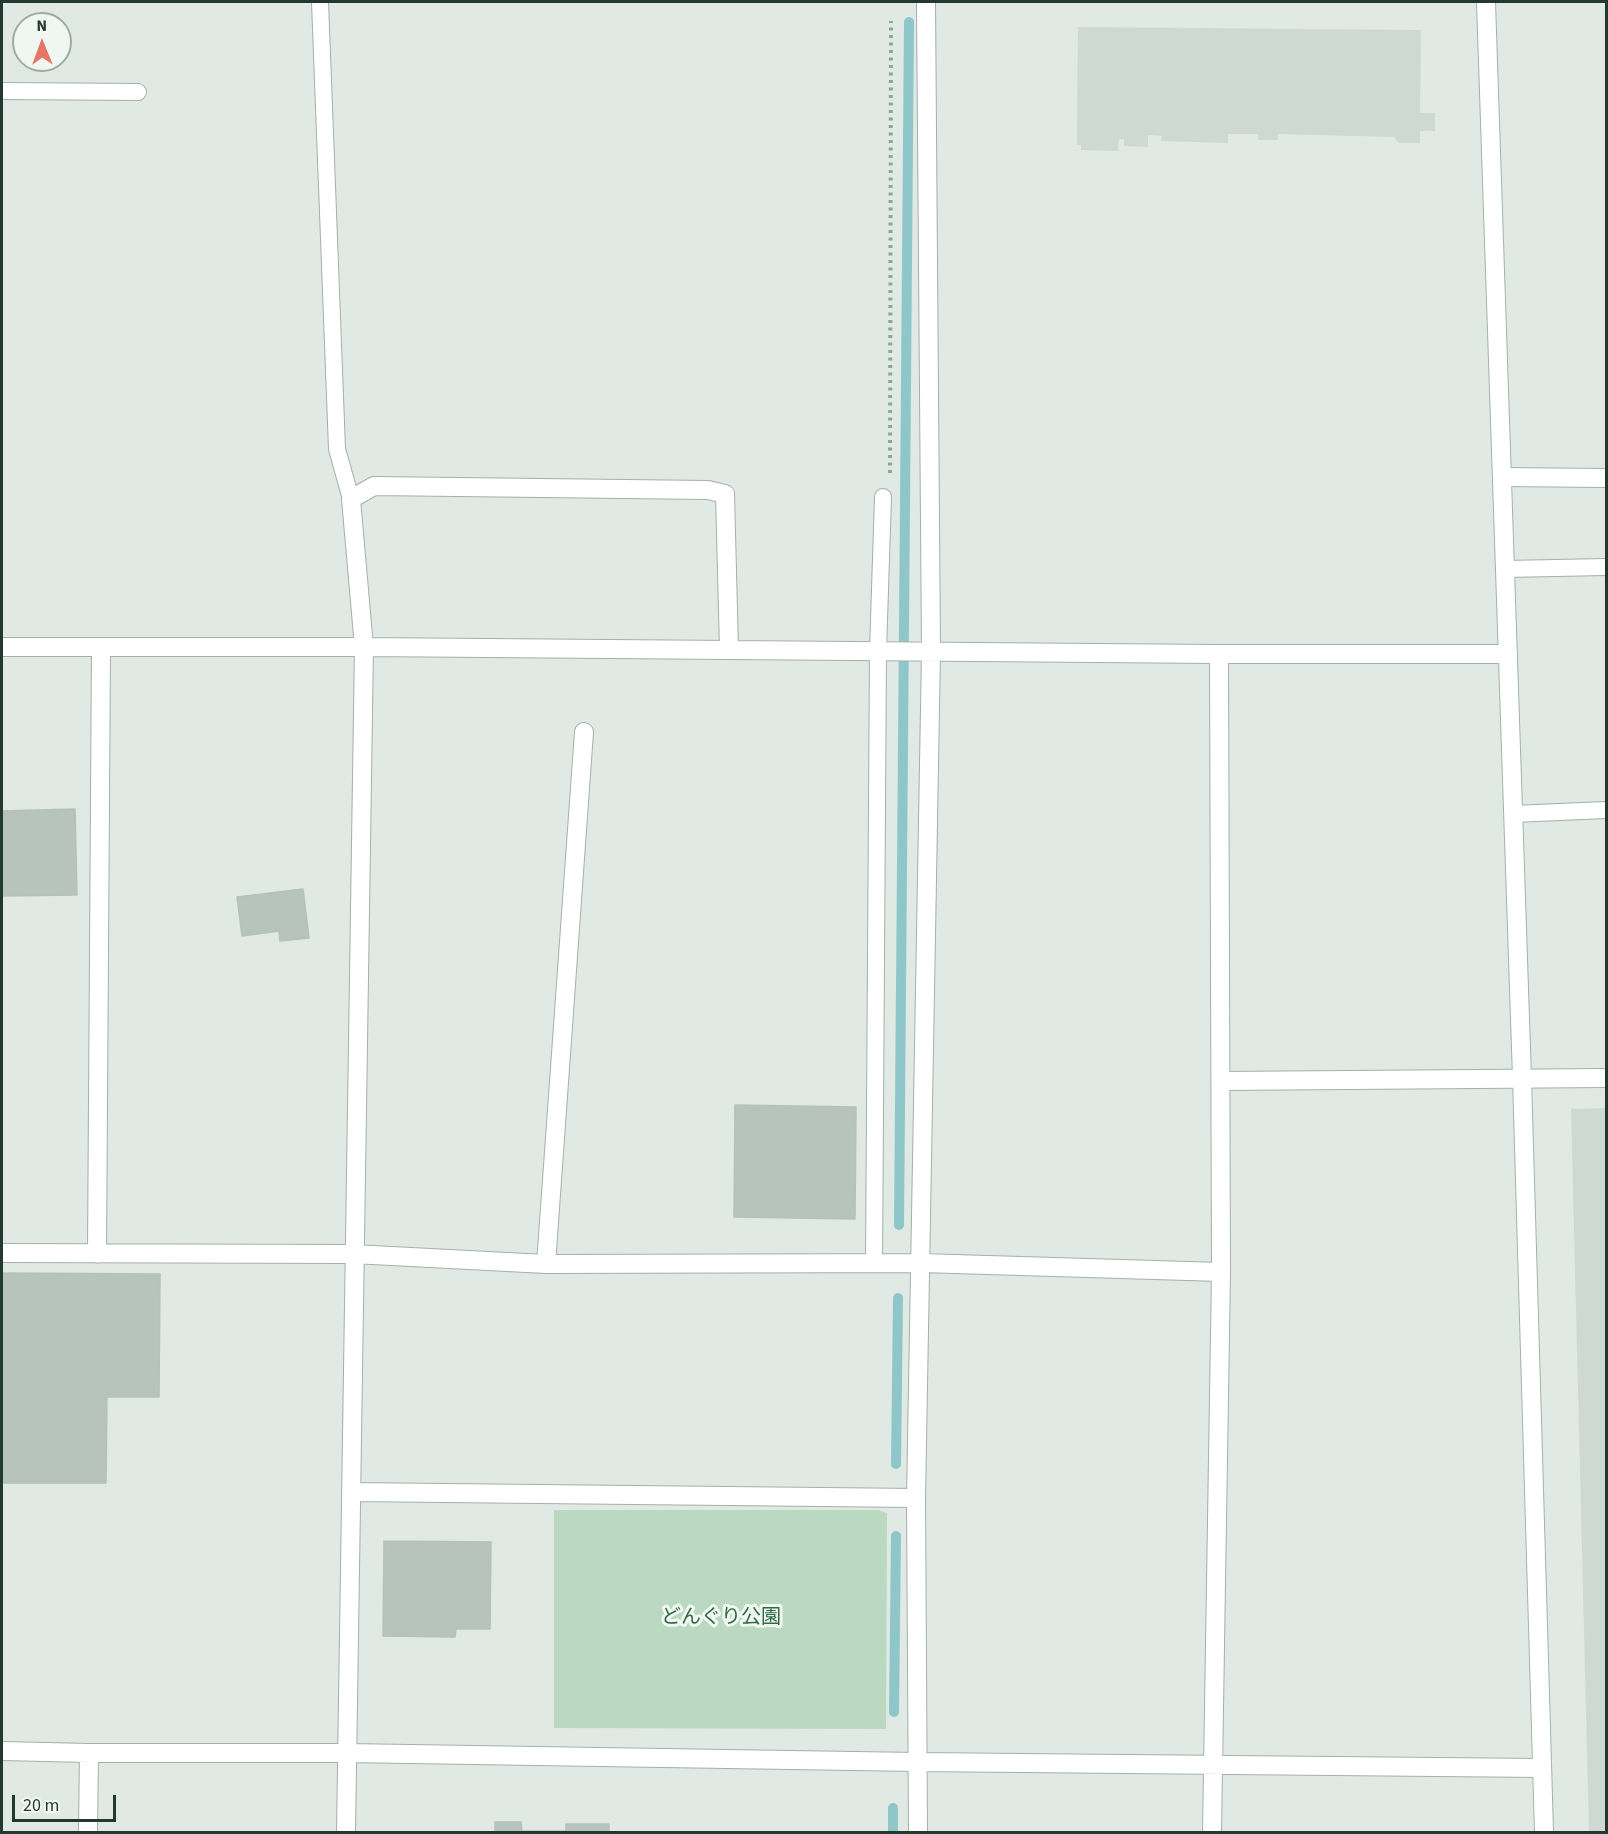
<!DOCTYPE html>
<html>
<head>
<meta charset="utf-8">
<style>
  body { margin:0 }
  #map { position:relative; width:1608px; height:1834px; overflow:hidden; background:#e0e9e4; font-family:"Source Sans 3",sans-serif }
  canvas { display:block }
  .frame { position:absolute; inset:0; border:3px solid #233830; pointer-events:none }
  .north { position:absolute; left:12px; top:12px; width:60px; height:60px; box-sizing:border-box; background:#f0f7f3; border:2px solid #9eaba5; border-radius:50%; rotate:359deg; font-size:16px; font-weight:700; line-height:24px; text-align:center; color:#233830 }
  .north::after { content:''; display:block; margin:auto; width:21px; height:27px; background:#e37665; clip-path:polygon(50% 0,100% 100%,50% 72%,0 100%) }
  .scale { position:absolute; left:12px; top:1795px; width:104px; height:27px; box-sizing:border-box; border:3px solid #233830; border-top:0; padding-left:8px; font-size:18px; line-height:21px; white-space:nowrap; color:#233830; -webkit-text-stroke:4px #f0f7f3; paint-order:stroke }
</style>
</head>
<body>
<div id="map">
<canvas width="1608" height="1834"></canvas>
<div class="frame"></div>
<div class="north">N</div>
<div class="scale">20 m</div>
</div>
<script>
const g = document.querySelector('canvas').getContext('2d');
g.lineJoin = 'round';
function paint(path, color) {
  g.fillStyle = color;
  g.fill(path, 'evenodd');
}
function shape(rows) {
  const path = new Path2D();
  for (const r of rows) {
    path.moveTo(r[0], r[1]);
    for (let i = 2; i < r.length; i += 2) path.lineTo(r[i], r[i + 1]);
  }
  return path;
}
function trace(path, color, width, dash) {
  g.strokeStyle = color;
  g.lineWidth = width;
  g.lineCap = dash ? 'butt' : 'round';
  g.setLineDash(dash || []);
  g.stroke(path);
}
function label(font, color, halo, rows, align = 'center') {
  g.font = font + ' "Source Sans 3","Noto Sans JP",sans-serif';
  g.lineWidth = 6;
  g.setLineDash([]);
  g.textBaseline = 'middle';
  g.strokeStyle = halo;
  g.fillStyle = color;
  for (const [text, x, y, turn = 0] of rows) {
    g.save();
    g.translate(x, y);
    g.rotate((+turn || 0) * Math.PI / 180);
    g.textAlign = isNaN(turn) ? turn : align;
    if (halo) g.strokeText(text, 0, 0);
    g.fillText(text, 0, 0);
    g.restore();
  }
}
paint(shape([
  [1078,27,1421,30,1420,113,1435,113,1435,131,1420,131,1420,143,1399,143,1394,137,1278,134,1278,140,1258,140,1258,134,1228,134,1228,143,1161,141,1162,136,1148,135,1148,147,1124,146,1124,139,1119,139,1118,151,1081,150,1081,145,1077,145],
  [1606,1108,1606,1832,1589,1832,1571,1109]
]), '#cfd9d3');
paint(shape([
  [554,1510,878,1510,887,1513,886,1729,554,1728]
]), '#bbd9c0');
trace(shape([
  [899,1225,909,22],
  [896,1464,898,1298],
  [894,1712,896,1536],
  [893,1832,893,1808]
]), '#8ec6c9', 10);
const building = shape([
  [75,809,77,895,2,896,2,811,75,809],
  [303,889,309,938,280,941,279,931,242,936,237,897,303,889],
  [735,1105,856,1107,855,1219,734,1217,735,1105],
  [2,1273,160,1274,159,1397,107,1397,106,1483,2,1483,2,1273],
  [384,1541,491,1542,490,1629,456,1629,455,1637,383,1636,384,1541],
  [495,1822,521,1822,522,1831,566,1831,566,1824,609,1824,609,1832,409,1832,495,1832,495,1822]
]);
paint(building, '#b6c4bd');
trace(building, '#b4c2bb', 1.5);
const lane = shape([
  [320,2,337,449,351,499],
  [2,91,138,92],
  [1505,569,1606,567],
  [1513,814,1606,810],
  [874,1264,878,651,883,497]
]);
const street = shape([
  [1502,477,1606,478],
  [2,647,364,647,1219,654,1508,654],
  [1221,1081,1606,1078],
  [2,1253,353,1254,546,1264,921,1263,1221,1272],
  [97,1254,101,648],
  [546,1264,584,732],
  [351,1492,916,1498],
  [2,1751,89,1753,346,1753,917,1762,1542,1768],
  [88,1832,89,1753],
  [346,1832,364,647,351,499,374,486,708,490,725,494,729,650],
  [918,1832,916,1498,931,652,926,2],
  [1212,1832,1221,1272,1219,654]
]);
const secondary = shape([
  [1486,2,1522,1078,1544,1832]
]);
trace(lane, '#a4b0aa', 18);
trace(street, '#a4b0aa', 20);
trace(secondary, '#a1b4ab', 20);
trace(shape([
  [890,473,891,21]
]), '#84aa9a', 4, [3, 4.5]);
trace(lane, '#fff', 16);
trace(street, '#fff', 18);
trace(secondary, '#fff', 18);
label('20px', '#316a41', '#f0f7f3', [
  ["どんぐり公園",721,1619]
]);
</script>
</body>
</html>
